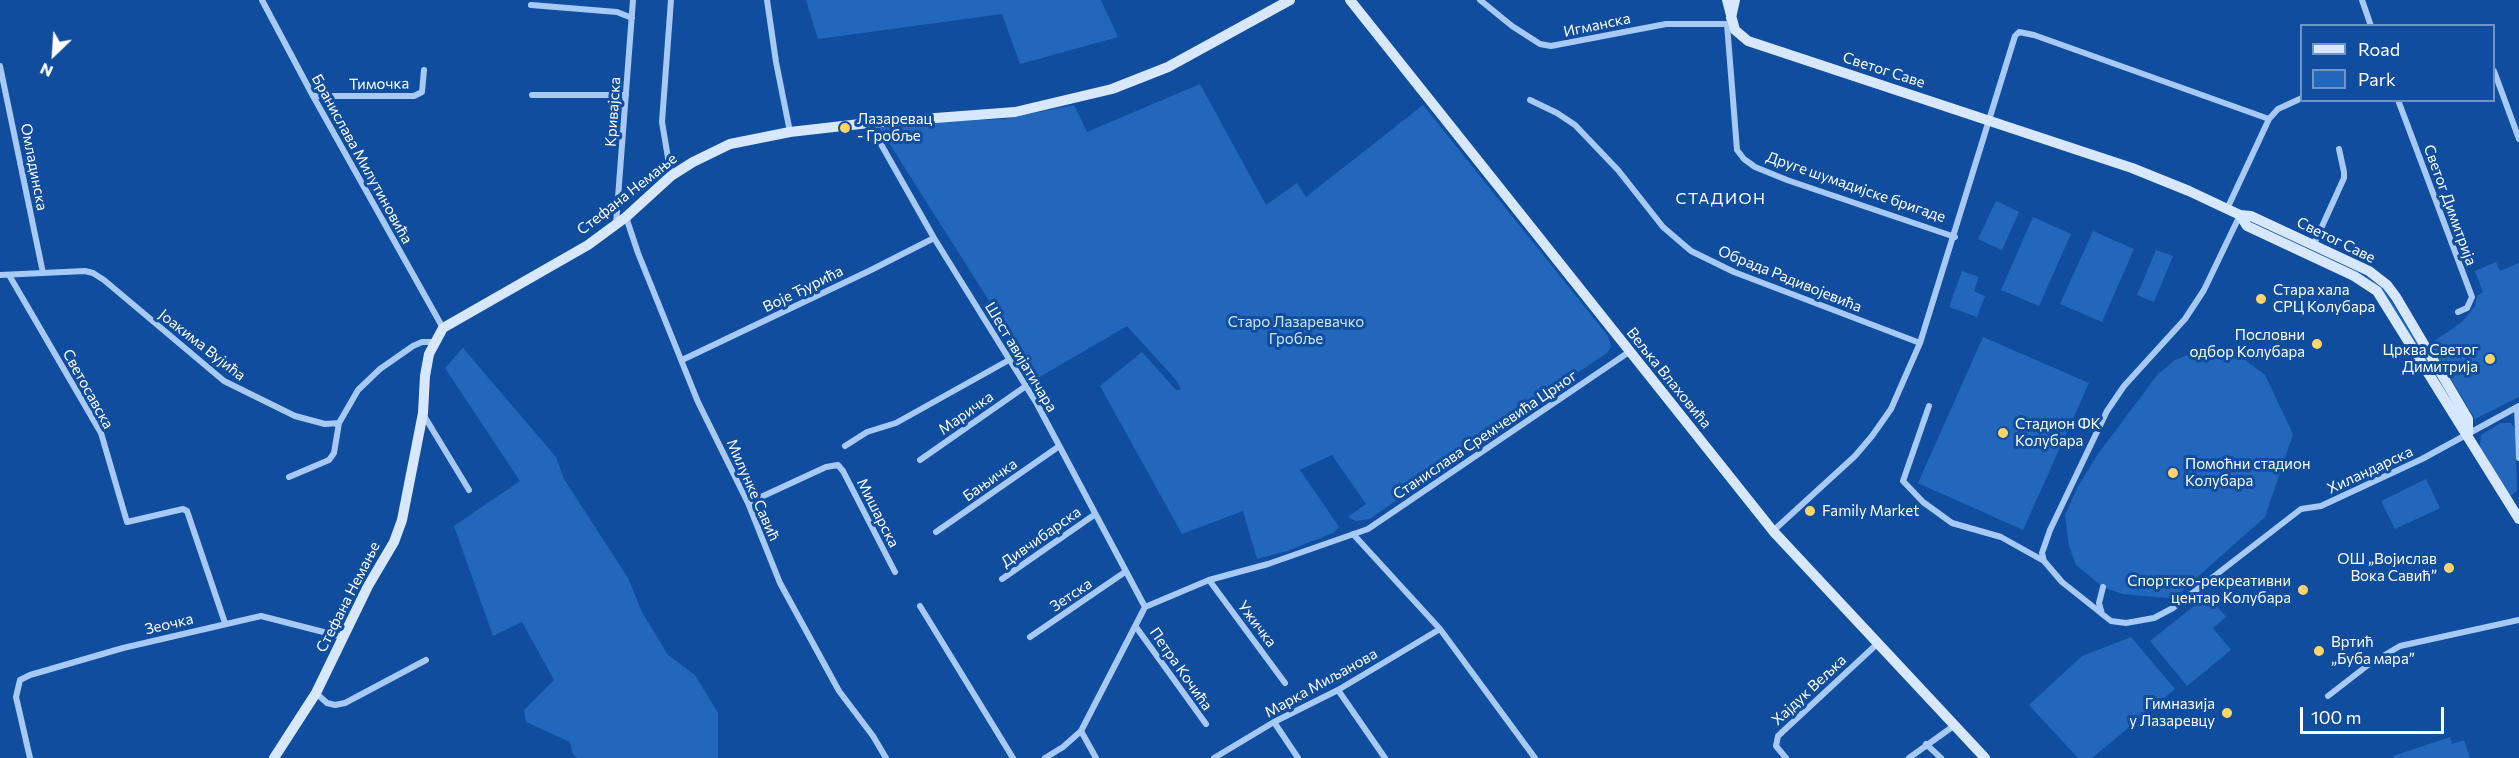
<!DOCTYPE html>
<html>
<head>
<meta charset="utf-8">
<style>
  body { margin:0 }
  #map { position:relative; width:2519px; height:758px; overflow:hidden; background:#104d9e; font-family:Commissioner,sans-serif }
  canvas { display:block }
  .legend { position:absolute; left:2300px; top:24px; width:195px; height:78px; box-sizing:border-box; background:#104d9e; border:2px solid #7094c5; margin:0; padding:8px 10px; list-style:none; font-size:18px; color:#fff }
  .legend li { display:flex; align-items:center; gap:12px; height:30px }
  .legend b { width:30px; border:2px solid #7094c5 }
  .north { position:absolute; left:24px; top:24px; width:60px; height:60px; -webkit-text-stroke:4px #104d9e; paint-order:stroke; rotate:205deg; font-size:16px; font-weight:700; line-height:24px; text-align:center; color:#fff }
  .north::after { content:''; display:block; margin:auto; width:21px; height:27px; background:#fff; clip-path:polygon(50% 0,100% 100%,50% 72%,0 100%) }
  .scale { position:absolute; left:2300px; top:707px; width:144px; height:27px; box-sizing:border-box; border:3px solid #fff; border-top:0; padding-left:8px; font-size:18px; line-height:21px; white-space:nowrap; color:#fff; -webkit-text-stroke:4px #104d9e; paint-order:stroke }
</style>
</head>
<body>
<div id="map">
<canvas width="2519" height="758"></canvas>
<ul class="legend">
<li><b style="height:8px;background:#d7e7fe"></b>Road</li>
<li><b style="height:16px;background:#2367bc"></b>Park</li>
</ul>
<div class="north">N</div>
<div class="scale">100 m</div>
</div>
<script>
const g = document.querySelector('canvas').getContext('2d');
g.lineJoin = 'round';
function paint(path, color) {
  g.fillStyle = color;
  g.fill(path, 'evenodd');
}
function shape(rows) {
  const path = new Path2D();
  for (const r of rows) {
    path.moveTo(r[0], r[1]);
    for (let i = 2; i < r.length; i += 2) path.lineTo(r[i], r[i + 1]);
  }
  return path;
}
function trace(path, color, width, dash) {
  g.strokeStyle = color;
  g.lineWidth = width;
  g.lineCap = dash ? 'butt' : 'round';
  g.setLineDash(dash || []);
  g.stroke(path);
}
function label(font, color, halo, rows, align = 'center') {
  g.font = font + ' Commissioner,sans-serif';
  g.lineWidth = 6;
  g.setLineDash([]);
  g.textBaseline = 'middle';
  g.strokeStyle = halo;
  g.fillStyle = color;
  for (const [text, x, y, turn = 0] of rows) {
    g.save();
    g.translate(x, y);
    g.rotate((+turn || 0) * Math.PI / 180);
    g.textAlign = isNaN(turn) ? turn : align;
    if (halo) g.strokeText(text, 0, 0);
    g.fillText(text, 0, 0);
    g.restore();
  }
}
paint(shape([
  [806,0,1101,0,1118,37,1020,64,1002,14,818,39],
  [1200,84,1266,205,1297,183,1306,197,1423,105,1608,336,1611,347,1607,353,1510,418,1370,519,1356,521,1348,517,1366,504,1332,455,1300,470,1339,527,1333,533,1287,551,1257,559,1243,511,1182,534,1100,386,1142,352,1176,390,1181,390,1177,381,1127,326,1038,378,877,124,1004,119,1074,105,1087,132],
  [1996,201,2019,212,2002,250,1978,239],
  [2033,217,2071,234,2039,306,2001,290],
  [2247,220,2361,273,2383,288,2464,417,2461,419,2386,298,2246,223],
  [2093,231,2134,249,2102,322,2060,304],
  [2156,250,2173,256,2154,302,2137,295],
  [2496,262,2500,271,2519,263,2519,397,2475,419,2430,344,2462,322,2475,306,2477,296,2483,292,2475,271],
  [1962,271,1979,277,1974,291,1985,296,1977,317,1949,307],
  [1983,337,2089,383,2023,530,1918,483],
  [463,348,556,457,564,479,628,578,642,612,668,655,695,675,718,713,718,758,577,758,573,754,570,742,526,722,524,710,554,680,522,622,493,636,454,526,520,481,445,368],
  [2218,352,2245,360,2265,375,2293,434,2265,517,2176,596,2167,598,2123,594,2103,587,2076,565,2069,546,2065,515,2077,488,2098,454,2158,374,2175,360,2185,356],
  [2501,423,2511,423,2515,429,2517,490,2512,495,2509,495,2480,447,2481,435],
  [2426,479,2440,508,2395,529,2381,501],
  [2208,595,2226,617,2213,628,2231,650,2187,686,2150,641],
  [2131,637,2175,689,2092,758,2078,758,2029,705,2082,656],
  [2450,737,2452,744,2464,740,2470,758,2394,758,2393,756]
]), '#2367bc');
trace(shape([
  [262,0,313,96,443,328],
  [767,0,776,62,790,132],
  [1480,0,1512,26,1540,44,1551,46,1666,24,1729,24],
  [2362,0,2371,26],
  [531,5,617,12,632,18],
  [1727,24,1737,150,1744,159,1755,167,1787,180,1955,237],
  [0,66,43,273],
  [2494,71,2519,139],
  [532,95,626,95],
  [313,96,414,96,422,92,424,70],
  [1530,100,1557,113,1575,125,1618,170,1663,227,1691,251,1734,272,1920,343],
  [2398,100,2472,297,2467,308,2458,312],
  [869,123,934,238,1037,404,1145,607],
  [671,176,662,122,671,0],
  [2227,209,2269,119,2278,109,2302,98],
  [626,217,638,253,698,402,748,503,780,583,839,691,873,736,886,758],
  [616,224,633,0],
  [2314,244,2344,178,2344,172,2339,149],
  [0,275,85,271,93,273,104,280,224,381,295,416,325,424,339,423,358,390,380,369,413,346,422,342,434,342],
  [9,275,101,433,127,522,183,509,187,511,225,623],
  [682,360,871,270,934,238],
  [1929,406,1903,481,1923,502,1952,523,2001,537,2044,561],
  [2517,407,2519,458],
  [423,414,469,490],
  [845,446,867,432,896,423,1009,360],
  [920,460,1026,386],
  [289,477,329,460,334,453,339,423],
  [748,503,826,467,838,465,843,471,895,572],
  [1773,531,1855,456,1872,436,1891,409,1920,343,2015,36,2019,32,2034,35,2269,119],
  [936,532,1058,447],
  [1353,534,1440,629,1535,758],
  [1002,579,1094,515],
  [1209,580,1285,683],
  [2103,587,2099,603,2102,614,2111,621,2126,623,2154,618,2173,608,2301,509,2321,506,2422,459,2519,406],
  [920,606,1013,758],
  [2101,613,2062,582,2044,561,2042,553,2050,530,2107,411,2124,386,2185,319,2204,290,2240,215],
  [1136,627,1206,724],
  [1030,637,1125,572],
  [1338,690,1385,758],
  [316,693,327,703,335,705,345,703,426,660],
  [2328,696,2368,665,2400,646,2519,620],
  [1274,722,1298,758],
  [1081,731,1096,758],
  [1926,744,1941,758],
  [30,758,16,697,20,680,30,675,123,648,261,616,343,637],
  [1045,758,1063,747,1081,731,1145,607,1209,580,1268,564,1368,529,1629,352],
  [1214,758,1274,722,1338,690,1440,629],
  [1786,758,1776,746,1778,736,1877,644],
  [1909,758,1955,725]
]), '#a6c9f5', 6);
trace(shape([
  [1350,0,1773,531,1985,758],
  [1727,0,1735,30,1748,41,2132,168,2189,191,2240,215,2251,216,2369,271,2387,285,2396,297,2468,419,2468,434],
  [1731,18,1735,0],
  [2240,215,2247,226,2354,276,2377,291,2519,519],
  [274,758,316,693,368,586,394,542,402,520,423,413,425,376,429,354,443,328,588,245,626,217,671,176,693,162,730,144,790,132,869,123,1015,112,1112,89,1168,67,1290,0]
]), '#d7e7fe', 10);
for (const [x, y, r, color] of [
  [845,128,6,"#ffd56a"],
  [2261,299,6,"#ffd56a"],
  [2317,344,6,"#ffd56a"],
  [2490,359,6,"#ffd56a"],
  [2003,433,6,"#ffd56a"],
  [2173,473,6,"#ffd56a"],
  [1810,511,6,"#ffd56a"],
  [2449,568,6,"#ffd56a"],
  [2303,590,6,"#ffd56a"],
  [2319,651,6,"#ffd56a"],
  [2227,713,6,"#ffd56a"]
]) {
  const dot = new Path2D();
  dot.arc(x, y, r, 0, 2 * Math.PI);
  g.fillStyle = color;
  g.fill(dot);
  trace(dot, '#104d9e', 2);
}
label('15px', '#fff', '#104d9e', [
  ["Игманска",1597,25,-12],
  ["Светог Саве",1884,70,18],
  ["Тимочка",379,84,-1],
  ["Кривајска",613,112,-86],
  ["Бранислава Милутиновића",362,159,61],
  ["Омладинска",34,167,79],
  ["Друге шумадијске бригаде",1856,187,19],
  ["Стефана Немање",627,194,-38],
  ["Светог Димитрија",2450,205,70],
  ["Светог Саве",2336,240,26],
  ["Обрада Радивојевића",1790,279,22],
  ["Воје Ђурића",803,289,-26],
  ["Јоакима Вујића",202,345,38],
  ["Шест авијатичара",1021,357,59],
  ["Вељка Влаховића",1669,378,51],
  ["Светосавска",88,389,61],
  ["Маричка",966,413,-35],
  ["Станислава Сремчевића Црног",1485,435,-34],
  ["Хиландарска",2370,470,-25],
  ["Бањичка",990,480,-35],
  ["Милунке Савић",753,490,66],
  ["Мишарска",878,513,63],
  ["Дивчибарска",1041,537,-35],
  ["Зетска",1071,595,-34],
  ["Стефана Немање",348,597,-63],
  ["Зеочка",169,624,-13],
  ["Ужичка",1257,624,53],
  ["Петра Кочића",1181,669,55],
  ["Марка Миљанова",1321,683,-29],
  ["Хајдук Вељка",1809,690,-43]
]);
label('15px', '#fff', '#104d9e', [
  ["Лазаревац",857,119],
  ["- Гробље",857,136],
  ["Стара хала",2273,290],
  ["СРЦ Колубара",2273,307],
  ["Пословни",2305,335,"right"],
  ["одбор Колубара",2305,352,"right"],
  ["Црква Светог",2478,350,"right"],
  ["Димитрија",2478,367,"right"],
  ["Стадион ФК",2015,424],
  ["Колубара",2015,441],
  ["Помоћни стадион",2185,464],
  ["Колубара",2185,481],
  ["Family Market",1822,511],
  ["ОШ „Војислав",2437,559,"right"],
  ["Вока Савић”",2437,576,"right"],
  ["Спортско-рекреативни",2291,581,"right"],
  ["центар Колубара",2291,598,"right"],
  ["Вртић",2331,642],
  ["„Буба мара”",2331,659],
  ["Гимназија",2215,704,"right"],
  ["у Лазаревцу",2215,721,"right"]
], 'left');
label('15px', '#cfe4fe', '#104d9e', [
  ["Старо Лазаревачко",1296,322],
  ["Гробље",1296,339]
]);
g.letterSpacing = '1.5px';
label('16px', '#fff', '#104d9e', [
  ["СТАДИОН",1721,199]
]);
g.letterSpacing = '0px';
</script>
</body>
</html>
